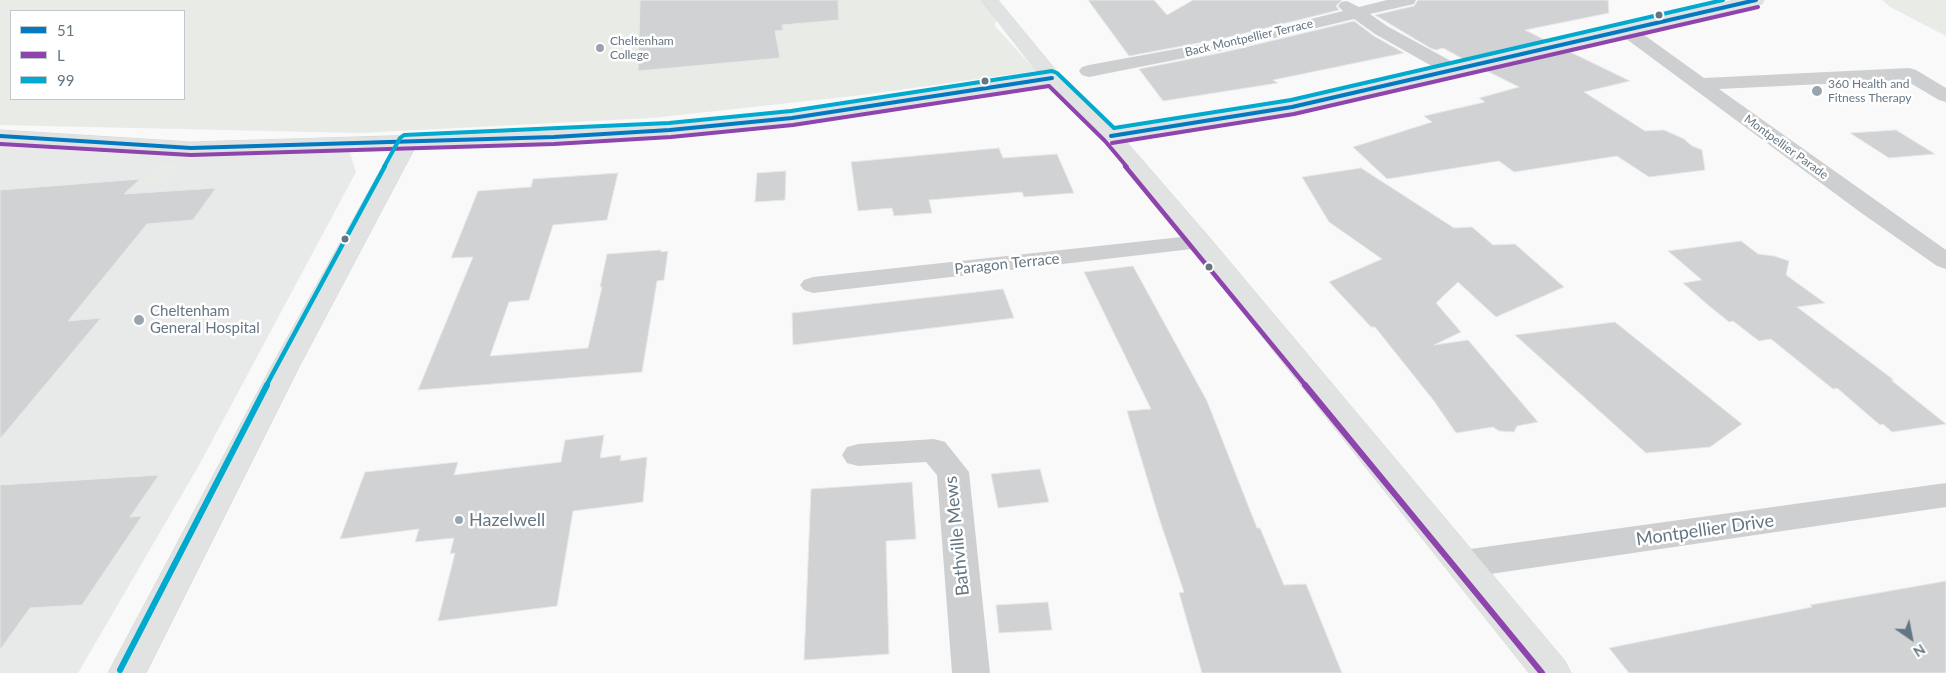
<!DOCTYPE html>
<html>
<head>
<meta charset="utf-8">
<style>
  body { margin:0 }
  #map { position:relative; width:1946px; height:673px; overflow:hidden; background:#f9f9f9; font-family:Lato,sans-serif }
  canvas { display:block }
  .legend { position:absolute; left:10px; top:10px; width:175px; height:90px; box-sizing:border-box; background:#fff; border:1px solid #c1c8cd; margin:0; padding:6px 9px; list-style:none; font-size:15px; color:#657683 }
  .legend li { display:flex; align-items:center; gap:10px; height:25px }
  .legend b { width:25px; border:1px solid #c1c8cd }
  .north { position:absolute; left:1886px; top:613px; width:50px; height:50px; -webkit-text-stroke:4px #fff; paint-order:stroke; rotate:147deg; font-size:14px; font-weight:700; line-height:20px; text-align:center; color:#657683 }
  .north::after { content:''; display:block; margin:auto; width:18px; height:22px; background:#657683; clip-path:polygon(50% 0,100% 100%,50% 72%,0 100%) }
</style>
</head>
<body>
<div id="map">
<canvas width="1946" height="673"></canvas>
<ul class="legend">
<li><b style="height:6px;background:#0279c1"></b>51</li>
<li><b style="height:6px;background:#8e44ad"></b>L</li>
<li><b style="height:6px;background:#00a9ce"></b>99</li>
</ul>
<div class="north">N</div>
</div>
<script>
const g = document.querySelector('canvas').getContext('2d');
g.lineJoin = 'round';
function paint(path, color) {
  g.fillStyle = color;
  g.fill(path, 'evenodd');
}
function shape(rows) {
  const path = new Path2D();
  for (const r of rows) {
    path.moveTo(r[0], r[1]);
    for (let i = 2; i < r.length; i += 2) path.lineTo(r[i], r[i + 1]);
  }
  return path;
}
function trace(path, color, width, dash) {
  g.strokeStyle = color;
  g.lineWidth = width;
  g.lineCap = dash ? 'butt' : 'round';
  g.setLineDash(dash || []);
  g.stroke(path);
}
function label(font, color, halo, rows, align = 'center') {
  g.font = font + ' Lato,sans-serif';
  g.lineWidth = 5;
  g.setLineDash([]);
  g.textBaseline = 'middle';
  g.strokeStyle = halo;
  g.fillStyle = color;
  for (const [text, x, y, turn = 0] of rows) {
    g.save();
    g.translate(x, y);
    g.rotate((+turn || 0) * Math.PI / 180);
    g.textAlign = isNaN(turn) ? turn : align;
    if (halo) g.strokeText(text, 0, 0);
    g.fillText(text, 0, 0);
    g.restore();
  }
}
paint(shape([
  [0,146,116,153,349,150,356,172,198,467,78,673,0,673]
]), '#e8e9e9');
paint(shape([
  [0,0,989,0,998,11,995,26,1036,71,862,95,652,118,359,133,0,125],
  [11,11,184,11,184,99,11,99],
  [1882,0,1946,0,1946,36,1890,7],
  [179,163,159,184,143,185,158,165]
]), '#e8ebe6');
const building = shape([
  [640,0,838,0,839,20,782,25,783,30,775,31,780,58,638,71,640,0],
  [1088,0,1154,0,1167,15,1193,0,1342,0,1336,6,1339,10,1225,38,1129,56,1088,0],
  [1418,0,1608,0,1609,13,1525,30,1547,41,1465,60,1443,48,1436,50,1430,48,1375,15,1414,6,1418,0],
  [1354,21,1374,36,1404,53,1273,80,1278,83,1163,101,1139,69,1225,52,1354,21],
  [1568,51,1630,81,1584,92,1645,131,1664,130,1684,139,1692,146,1702,150,1705,170,1649,177,1617,156,1514,172,1499,161,1387,179,1353,147,1432,122,1424,116,1485,102,1479,98,1519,87,1485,70,1568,51],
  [1896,130,1935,154,1889,158,1850,133,1896,130],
  [999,148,1003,158,1057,154,1074,193,1024,197,1022,192,929,200,932,213,894,216,892,208,858,211,851,162,999,148],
  [1361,168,1454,228,1472,227,1493,245,1515,244,1564,287,1496,317,1458,282,1436,303,1461,332,1434,345,1468,340,1538,422,1517,426,1514,432,1499,431,1493,427,1456,433,1434,401,1375,327,1371,327,1329,282,1382,259,1329,222,1302,177,1361,168],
  [786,171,785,200,755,202,757,173,786,171],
  [618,173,607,220,553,225,529,300,509,302,490,356,588,348,602,287,600,287,607,254,661,250,661,252,668,251,664,280,657,281,642,372,418,390,473,257,451,258,478,191,531,187,533,179,618,173],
  [140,179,124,194,216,188,193,220,147,224,68,321,101,318,0,439,0,190,140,179],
  [1741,241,1758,254,1774,256,1789,261,1786,275,1825,303,1797,307,1894,380,1891,380,1946,424,1892,432,1883,424,1880,425,1837,388,1833,389,1771,339,1759,341,1733,321,1729,322,1708,305,1683,283,1702,280,1668,251,1741,241],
  [1133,266,1207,401,1257,528,1260,528,1284,585,1306,584,1342,673,1202,673,1179,593,1184,592,1159,518,1127,411,1151,409,1084,272,1133,266],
  [1003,289,1014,318,793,345,792,313,1003,289],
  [1615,322,1742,424,1710,447,1646,453,1515,335,1615,322],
  [604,435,600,458,621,455,620,461,647,457,643,502,573,511,557,606,438,621,455,553,450,554,454,538,415,542,419,529,340,539,365,472,458,462,454,475,561,462,565,440,604,435],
  [1040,469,1049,502,998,508,991,474,1040,469],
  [159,475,130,517,142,516,82,605,30,608,0,650,0,485,159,475],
  [912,482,916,539,886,541,889,654,804,660,811,489,912,482],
  [1946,581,1946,673,1629,673,1609,648,1812,607,1810,605,1946,581],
  [1048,602,1052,630,999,633,996,605,1048,602]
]);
paint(building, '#d0d2d3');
trace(building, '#e8e8e8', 1);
const primary = shape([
  [981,0,998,0,1059,74,1062,78,1059,82,1052,84,1045,82,981,0],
  [1111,130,1118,132,1209,237,1565,661,1571,673,1529,673,1191,247,1104,140,1100,136,1104,132,1111,130],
  [407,136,415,137,418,142,299,367,146,673,108,673,271,367,396,142,399,137,407,136]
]);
const highway = shape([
  [1734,0,1764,0,1762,4,1756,5,1292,113,1111,142,1104,140,1048,84,792,124,670,136,554,143,191,154,0,142,0,130,191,142,554,131,670,124,792,112,1052,72,1059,74,1116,129,1292,101,1734,0]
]);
trace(primary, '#d5d6d7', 1);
trace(highway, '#d5d6d6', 1);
paint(shape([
  [1387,0,1416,0,1414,4,1370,14,1387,26,1460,66,1463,70,1460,74,1453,76,1446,74,1375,34,1354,19,1225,50,1089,77,1082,75,1079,71,1082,67,1089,65,1225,40,1343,11,1338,6,1341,2,1347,1,1359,7,1387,0],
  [1627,26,1633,27,1704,78,1909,68,1916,70,1946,88,1946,102,1939,100,1905,80,1719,89,1946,250,1946,269,1937,266,1860,212,1621,35,1618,31,1621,27,1627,26],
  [1200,235,1209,237,1212,242,1209,247,813,293,804,290,800,285,804,280,813,277,1200,235],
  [934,439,945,442,969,472,990,673,952,673,937,475,926,462,858,466,847,463,842,455,847,447,858,444,934,439],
  [1946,483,1946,507,1463,578,1451,574,1446,564,1451,554,1463,550,1946,483]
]), '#cecfd0');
paint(primary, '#e1e2e2');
paint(highway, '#e1e2e2');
trace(shape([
  [0,136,191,148,554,137,670,130,792,118,1052,78],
  [1111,136,1292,107,1756,0]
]), '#0279c1', 4);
trace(shape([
  [1112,143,1294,114,1758,7],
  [0,144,191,155,554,144,671,137,793,125,1049,86,1105,141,1127,167]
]), '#8e44ad', 4);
trace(shape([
  [1125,166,1306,386]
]), '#8e44ad', 4.5);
trace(shape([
  [1305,385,1542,673]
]), '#8e44ad', 6);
trace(shape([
  [384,167,400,138,404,135,669,123,791,111,1052,71,1057,73,1114,128,1291,100,1723,0]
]), '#00a9ce', 4);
trace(shape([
  [266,386,385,166]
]), '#00a9ce', 4.5);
trace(shape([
  [120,670,267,385]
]), '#00a9ce', 6);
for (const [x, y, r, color] of [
  [1659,15,4.5,"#657683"],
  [600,48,5,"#99a4ac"],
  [985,81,4.5,"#657683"],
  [1817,91,6,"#99a4ac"],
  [345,239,4.5,"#657683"],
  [1209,267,4.5,"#657683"],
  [139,320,6,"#99a4ac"],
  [459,520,5,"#99a4ac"]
]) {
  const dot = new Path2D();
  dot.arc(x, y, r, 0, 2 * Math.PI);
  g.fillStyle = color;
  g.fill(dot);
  trace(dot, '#fff', 2);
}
label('12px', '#657683', '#fff', [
  ["Back Montpellier Terrace",1249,38,-13],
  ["Montpellier Parade",1786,147,36]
]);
label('12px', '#657683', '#fff', [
  ["Cheltenham",610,41],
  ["College",610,55],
  ["360 Health and",1828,84],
  ["Fitness Therapy",1828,98]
], 'left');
label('15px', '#657683', '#fff', [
  ["Paragon Terrace",1007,264,-6]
]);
label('15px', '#657683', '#fff', [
  ["Cheltenham",150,311],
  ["General Hospital",150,328]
], 'left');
label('18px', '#657683', '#fff', [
  ["Hazelwell",469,520]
], 'left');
label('18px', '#657683', '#fff', [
  ["Montpellier Drive",1705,530,-8],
  ["Bathville Mews",957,536,-96]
]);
</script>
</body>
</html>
